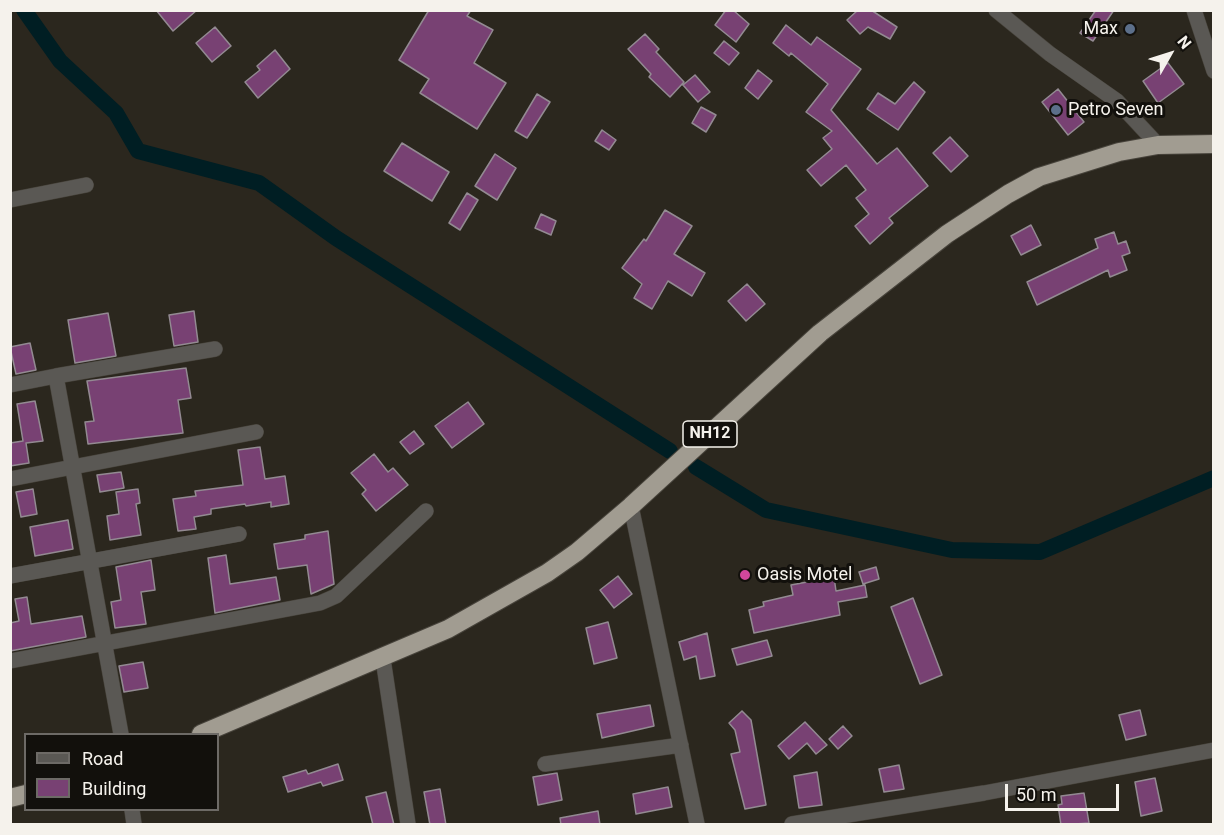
<!DOCTYPE html>
<html>
<head>
<meta charset="utf-8">
<style>
  body { margin:0 }
  #map { position:relative; width:1224px; height:835px; overflow:hidden; background:#2b271e; font-family:Roboto,sans-serif }
  canvas { display:block }
  .frame { position:absolute; inset:0; border:12px solid #f5f2ec; pointer-events:none }
  .legend { position:absolute; left:24px; top:733px; width:195px; height:78px; box-sizing:border-box; background:#12100c; border:2px solid #6d6a66; margin:0; padding:8px 10px; list-style:none; font-size:18px; color:#f5f2ec }
  .legend li { display:flex; align-items:center; gap:12px; height:30px }
  .legend b { width:30px; border:2px solid #6d6a66 }
  .north { position:absolute; left:1140px; top:24px; width:60px; height:60px; -webkit-text-stroke:4px #12100c; paint-order:stroke; rotate:51deg; font-size:16px; font-weight:700; line-height:24px; text-align:center; color:#f5f2ec }
  .north::after { content:''; display:block; margin:auto; width:21px; height:27px; background:#f5f2ec; clip-path:polygon(50% 0,100% 100%,50% 72%,0 100%) }
  .scale { position:absolute; left:1005px; top:784px; width:114px; height:27px; box-sizing:border-box; border:3px solid #f5f2ec; border-top:0; padding-left:8px; font-size:18px; line-height:21px; white-space:nowrap; color:#f5f2ec; -webkit-text-stroke:4px #12100c; paint-order:stroke }
</style>
</head>
<body>
<div id="map">
<canvas width="1224" height="835"></canvas>
<div class="frame"></div>
<ul class="legend">
<li><b style="height:8px;background:#5a5854"></b>Road</li>
<li><b style="height:16px;background:#784173"></b>Building</li>
</ul>
<div class="north">N</div>
<div class="scale">50 m</div>
</div>
<script>
const g = document.querySelector('canvas').getContext('2d');
g.lineJoin = 'round';
function shape(rows) {
  const path = new Path2D();
  for (const r of rows) {
    path.moveTo(r[0], r[1]);
    for (let i = 2; i < r.length; i += 2) path.lineTo(r[i], r[i + 1]);
  }
  return path;
}
function trace(path, color, width, dash) {
  g.strokeStyle = color;
  g.lineWidth = width;
  g.lineCap = dash ? 'butt' : 'round';
  g.setLineDash(dash || []);
  g.stroke(path);
}
function paint(path, color) {
  g.fillStyle = color;
  g.fill(path, 'evenodd');
}
function label(font, color, halo, rows, align = 'center') {
  g.font = font + ' Roboto,sans-serif';
  g.lineWidth = 6;
  g.setLineDash([]);
  g.textBaseline = 'middle';
  g.strokeStyle = halo;
  g.fillStyle = color;
  for (const [text, x, y, turn = 0] of rows) {
    g.save();
    g.translate(x, y);
    g.rotate((+turn || 0) * Math.PI / 180);
    g.textAlign = isNaN(turn) ? turn : align;
    if (halo) g.strokeText(text, 0, 0);
    g.fillText(text, 0, 0);
    g.restore();
  }
}
trace(shape([
  [24,10,60,61,116,113,138,151,259,183,336,238,670,451],
  [696,467,766,510,952,550,1040,552,1214,478]
]), '#001e23', 16);
const building = shape([
  [156,10,197,10,173,31,156,10],
  [429,10,471,10,467,16,493,30,474,63,506,83,477,129,420,93,429,79,399,60,429,10],
  [726,10,733,10,749,24,736,42,715,25,726,10],
  [858,10,871,10,897,27,890,39,868,27,860,34,847,20,858,10],
  [1096,10,1114,10,1093,41,1080,33,1096,10],
  [786,25,811,45,817,37,861,69,831,110,877,164,897,148,928,186,889,218,893,223,870,244,855,226,869,214,856,198,866,190,846,165,821,186,807,170,832,149,823,138,832,131,806,112,828,84,791,53,789,56,773,43,786,25],
  [215,27,231,46,212,62,196,43,215,27],
  [645,34,659,49,656,52,684,82,670,97,649,77,651,74,628,49,645,34],
  [724,41,739,53,729,65,714,53,724,41],
  [275,50,290,69,258,98,245,82,260,70,257,66,275,50],
  [1168,63,1184,84,1158,103,1143,81,1168,63],
  [758,70,772,81,758,99,745,88,758,70],
  [695,75,710,92,698,102,683,85,695,75],
  [914,82,925,92,898,130,867,109,878,93,895,104,914,82],
  [1058,89,1084,122,1068,135,1042,102,1058,89],
  [537,94,550,102,527,138,515,131,537,94],
  [701,107,716,115,706,132,692,123,701,107],
  [602,130,616,140,609,150,595,141,602,130],
  [950,137,968,156,951,172,933,153,950,137],
  [402,143,449,172,432,201,384,171,402,143],
  [495,154,516,168,497,200,475,186,495,154],
  [467,193,478,200,460,230,449,223,467,193],
  [665,210,692,226,674,254,705,273,692,296,668,281,652,309,634,298,642,284,622,268,644,239,646,241,665,210],
  [541,214,556,221,551,235,535,228,541,214],
  [1031,225,1041,245,1021,255,1011,236,1031,225],
  [1114,232,1118,244,1126,241,1130,253,1122,256,1127,270,1110,277,1108,270,1037,305,1027,282,1098,248,1095,239,1114,232],
  [747,284,765,304,746,321,728,301,747,284],
  [194,311,198,342,174,346,169,315,194,311],
  [108,313,116,356,75,363,68,320,108,313],
  [30,343,36,370,16,374,10,347,30,343],
  [186,368,191,398,178,400,183,433,88,444,85,422,94,421,87,381,186,368],
  [35,401,43,441,26,443,29,463,10,466,10,443,23,441,17,404,35,401],
  [468,402,484,424,452,448,435,426,468,402],
  [414,431,424,444,410,454,400,442,414,431],
  [260,447,265,479,285,476,289,504,271,507,271,502,246,506,245,504,211,509,211,514,194,517,196,529,178,531,173,499,196,496,195,491,243,485,238,450,260,447],
  [374,454,388,472,393,468,408,485,376,511,362,494,366,490,351,473,374,454],
  [121,472,124,488,100,492,97,475,121,472],
  [33,489,37,514,21,517,16,492,33,489],
  [138,489,140,503,136,504,141,535,110,540,107,516,119,514,116,492,138,489],
  [68,520,73,549,35,556,30,527,68,520],
  [328,531,334,584,311,594,307,565,278,569,274,544,305,539,305,535,328,531],
  [226,555,230,584,276,577,280,600,215,613,208,558,226,555],
  [151,560,155,590,141,592,146,624,115,628,111,602,121,600,116,567,151,560],
  [876,567,879,579,863,584,859,572,876,567],
  [618,576,632,594,614,608,600,590,618,576],
  [834,577,836,591,865,585,867,597,838,602,840,615,754,633,749,610,764,606,763,602,793,595,791,585,834,577],
  [27,597,31,624,82,616,86,637,10,651,10,623,19,621,15,599,27,597],
  [913,598,942,675,920,684,891,607,913,598],
  [608,622,617,658,594,664,586,628,608,622],
  [707,633,715,676,700,679,696,656,684,660,679,642,707,633],
  [767,640,772,656,737,665,732,649,767,640],
  [143,662,148,688,124,692,119,666,143,662],
  [650,705,654,726,602,738,597,714,650,705],
  [1140,710,1146,735,1126,740,1119,715,1140,710],
  [742,711,751,720,766,805,745,809,731,754,740,752,735,730,729,723,742,711],
  [805,722,827,745,816,754,807,743,789,759,778,746,805,722],
  [843,726,852,736,838,749,829,739,843,726],
  [338,764,343,780,323,786,321,782,288,792,283,777,306,770,308,774,338,764],
  [899,765,904,789,884,792,879,769,899,765],
  [817,772,822,805,799,808,794,776,817,772],
  [557,773,562,800,538,805,533,777,557,773],
  [1155,778,1162,811,1141,816,1135,782,1155,778],
  [668,787,672,807,636,814,633,794,668,787],
  [440,789,446,825,430,825,424,792,440,789],
  [386,792,394,825,373,825,366,797,386,792],
  [1084,793,1089,823,1061,825,1058,805,1062,804,1061,796,1084,793],
  [598,811,600,825,561,825,560,818,598,811]
]);
paint(building, '#784173');
trace(building, '#938a92', 1.5);
const minor = shape([
  [996,10,1050,54,1117,101,1158,145],
  [1194,10,1214,71],
  [10,200,86,185],
  [10,385,56,376],
  [10,479,256,432],
  [631,506,697,824],
  [10,576,239,534],
  [383,659,408,824],
  [10,661,320,603,336,596,426,511],
  [121,734,56,376,215,349],
  [545,764,681,745],
  [132,810,134,824],
  [792,824,984,793,1214,750]
]);
const highway = shape([
  [201,734,448,629,547,573,577,552,631,506,820,333,947,234,1008,194,1039,177,1119,152,1158,145,1214,144],
  [10,798,26,794]
]);
trace(minor, '#47433b', 16);
trace(highway, '#47433b', 20);
trace(minor, '#5a5854', 15);
trace(highway, '#a19c91', 18);
for (const [x, y, r, color] of [
  [1130,29,6,"#5c6f8a"],
  [1056,110,6,"#5c6f8a"],
  [745,575,6,"#d1479c"]
]) {
  const dot = new Path2D();
  dot.arc(x, y, r, 0, 2 * Math.PI);
  g.fillStyle = color;
  g.fill(dot);
  trace(dot, '#12100c', 2);
}
for (const [x, y, w] of [
  [710,434,54]
]) {
  const box = new Path2D();
  box.roundRect(x - w / 2, y - 13, w, 26, 4.5);
  g.fillStyle = '#12100c';
  g.fill(box);
  trace(box, '#f5f2ec', 1.5);
}
label('bold 16px', '#f5f2ec', null, [
  ["NH12",710,434]
]);
label('18px', '#f5f2ec', '#12100c', [
  ["Max",1118,29,"right"],
  ["Petro Seven",1068,110],
  ["Oasis Motel",757,575]
], 'left');
</script>
</body>
</html>
